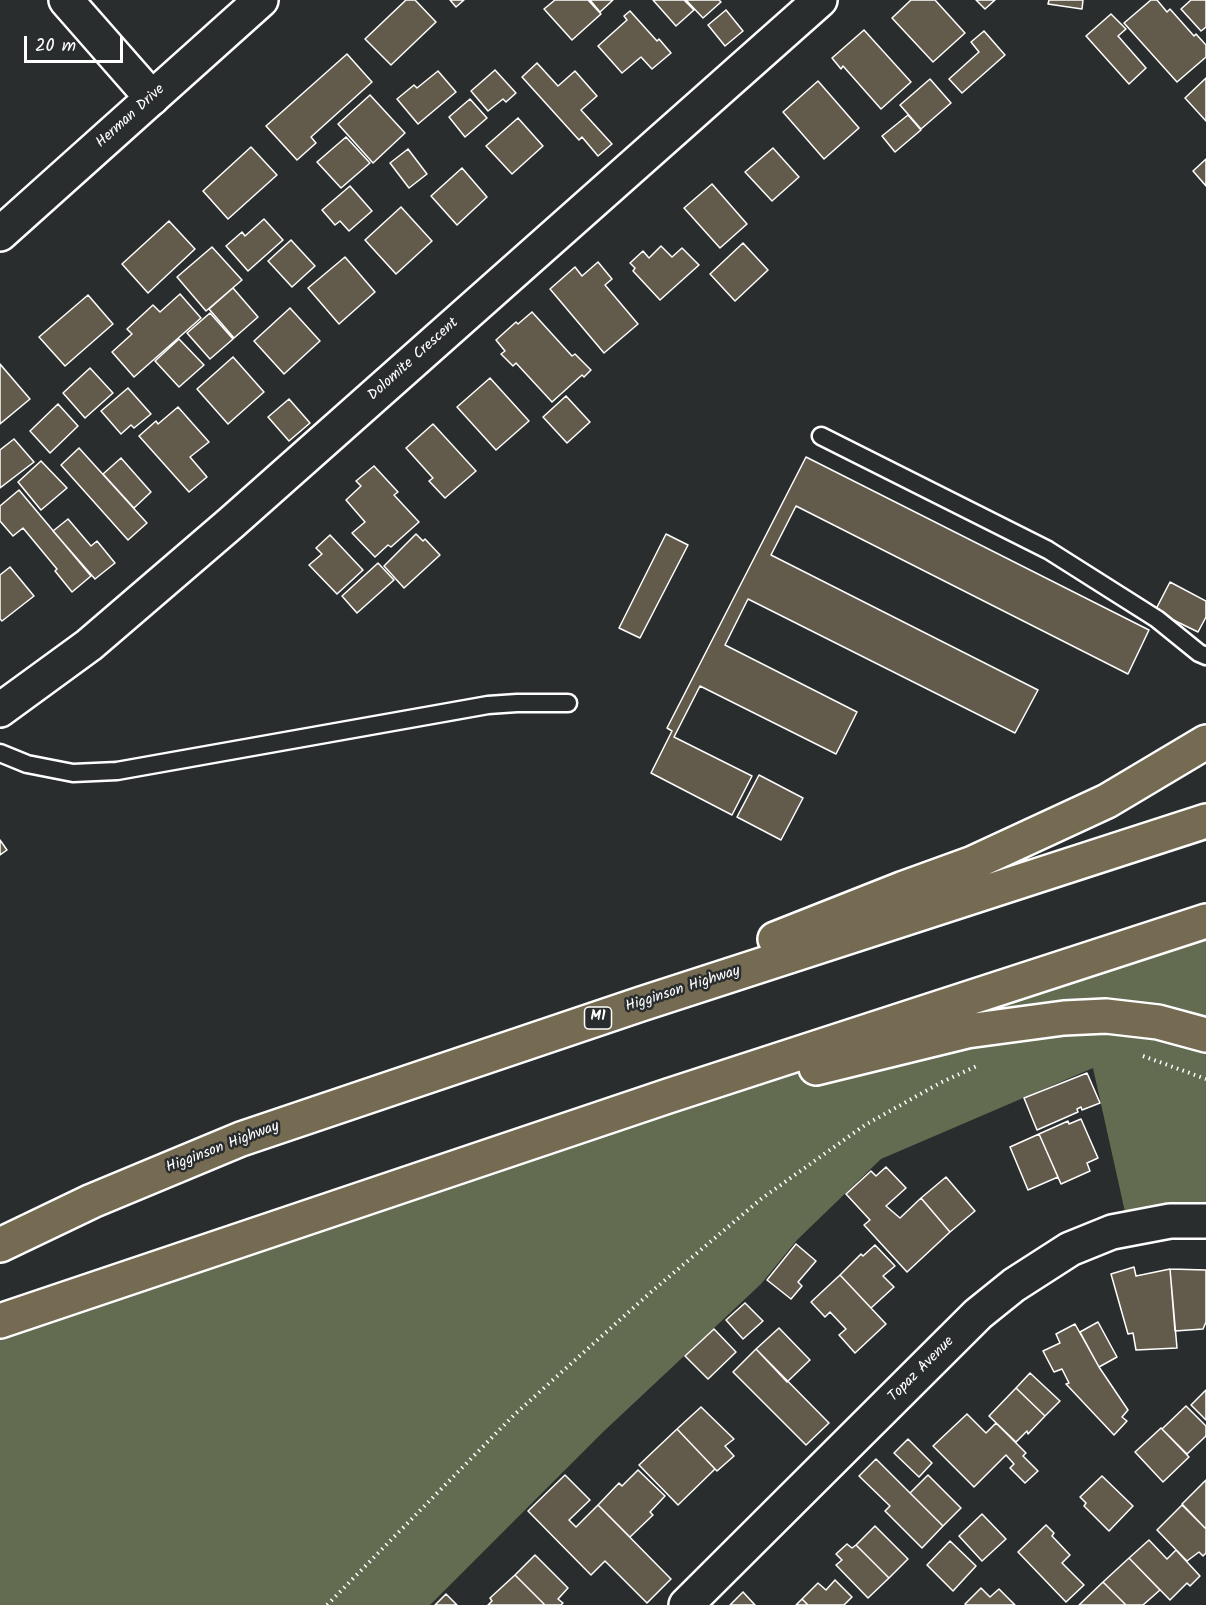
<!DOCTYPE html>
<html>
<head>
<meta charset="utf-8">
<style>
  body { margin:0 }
  #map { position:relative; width:1206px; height:1605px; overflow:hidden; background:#2a2d2e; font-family:Kalam,sans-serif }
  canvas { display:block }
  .scale { position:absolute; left:24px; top:36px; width:99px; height:27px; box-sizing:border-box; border:3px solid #fff; border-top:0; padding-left:8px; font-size:18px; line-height:21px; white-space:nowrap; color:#fff; -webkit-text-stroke:4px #2a2d2e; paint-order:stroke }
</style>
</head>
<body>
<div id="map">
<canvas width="1206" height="1605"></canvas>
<div class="scale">20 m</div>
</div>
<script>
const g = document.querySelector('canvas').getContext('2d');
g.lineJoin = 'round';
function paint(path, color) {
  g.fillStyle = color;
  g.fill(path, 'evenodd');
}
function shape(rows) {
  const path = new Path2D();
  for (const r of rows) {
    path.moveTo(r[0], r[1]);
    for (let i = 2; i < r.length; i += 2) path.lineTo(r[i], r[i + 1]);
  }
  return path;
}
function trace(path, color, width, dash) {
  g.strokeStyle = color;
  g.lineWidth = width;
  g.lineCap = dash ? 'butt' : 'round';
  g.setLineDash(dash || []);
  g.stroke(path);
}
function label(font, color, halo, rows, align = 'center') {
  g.font = font + ' Kalam,sans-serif';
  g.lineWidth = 5;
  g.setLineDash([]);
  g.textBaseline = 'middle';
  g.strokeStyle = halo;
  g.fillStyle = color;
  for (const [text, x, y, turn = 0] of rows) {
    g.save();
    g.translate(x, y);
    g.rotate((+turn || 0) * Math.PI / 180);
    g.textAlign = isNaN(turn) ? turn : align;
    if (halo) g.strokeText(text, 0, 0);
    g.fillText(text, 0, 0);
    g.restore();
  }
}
paint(shape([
  [1206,923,1206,1222,1129,1230,1093,1068,881,1159,797,1240,761,1284,603,1432,430,1605,0,1605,0,1323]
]), '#636b51');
const building = shape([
  [406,0,415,0,436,22,391,65,365,39,406,0],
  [450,0,464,0,456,7,450,0],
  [555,0,588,0,601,14,572,40,544,9,555,0],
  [590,0,613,0,600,12,590,0],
  [653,0,684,0,694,10,676,26,653,0],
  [686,0,719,0,721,2,703,18,686,0],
  [911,0,935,0,965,33,933,62,892,18,911,0],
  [976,0,995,0,985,9,976,0],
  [1049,0,1083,0,1082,9,1048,4,1049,0],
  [1151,0,1157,0,1167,12,1170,9,1194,36,1196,34,1206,45,1206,57,1177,82,1124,23,1151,0],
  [1191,0,1206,0,1206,27,1201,31,1181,9,1191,0],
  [726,10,743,31,725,46,708,25,726,10],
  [630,11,657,41,659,39,671,53,652,69,641,57,622,73,598,46,627,20,624,16,630,11],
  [1111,14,1126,29,1118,36,1146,68,1129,84,1086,36,1111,14],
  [864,30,911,82,881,109,843,66,841,69,832,58,864,30],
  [984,31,1005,55,962,93,949,79,979,52,971,42,984,31],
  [347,54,372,82,311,137,316,143,297,160,266,126,347,54],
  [537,63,558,86,575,71,597,96,581,110,612,144,598,156,582,137,579,140,522,77,537,63],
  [495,70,516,93,506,102,503,99,488,111,471,91,495,70],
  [438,71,456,92,418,124,397,99,414,85,417,88,438,71],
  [1206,78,1206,121,1185,98,1206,78],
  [930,79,951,103,921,129,900,105,930,79],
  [818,81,859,128,824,159,783,112,818,81],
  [370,95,405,133,373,163,338,124,370,95],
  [470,99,487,118,465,137,449,117,470,99],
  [908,115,921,130,895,152,882,136,908,115],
  [518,118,543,146,512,174,486,146,518,118],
  [346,137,370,163,341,188,317,162,346,137],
  [251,147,277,175,228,219,203,191,251,147],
  [773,148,799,177,772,201,745,172,773,148],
  [408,149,427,174,409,188,390,163,408,149],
  [1206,159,1206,186,1193,171,1206,159],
  [462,168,487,197,457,225,431,196,462,168],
  [712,184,747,224,720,248,684,208,712,184],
  [350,186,372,211,349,231,340,221,335,225,322,210,350,186],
  [401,207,432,241,396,274,365,240,401,207],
  [264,219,283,240,248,271,226,246,242,232,245,236,264,219],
  [169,221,195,249,148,293,122,264,169,221],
  [291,240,315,266,292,287,268,261,291,240],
  [743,243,768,270,735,301,710,274,743,243],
  [661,246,672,257,682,248,699,265,660,300,633,271,635,268,630,263,643,251,649,258,661,246],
  [212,247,242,280,206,311,177,277,212,247],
  [345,257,375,292,339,324,308,288,345,257],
  [598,262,612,279,605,285,638,324,604,353,550,289,575,267,582,276,598,262],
  [233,288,258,317,234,338,209,309,233,288],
  [180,294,201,318,134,377,112,352,132,334,127,329,153,305,160,312,180,294],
  [88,295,113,324,65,366,39,337,88,295],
  [290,308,320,341,284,374,254,341,290,308],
  [532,312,572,356,575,354,591,370,584,377,582,375,552,402,516,363,513,366,501,354,505,351,496,340,516,322,518,324,532,312],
  [210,313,233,339,210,359,187,333,210,313],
  [179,339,204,365,179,387,155,361,179,339],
  [233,357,264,392,228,424,197,389,233,357],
  [0,364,30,399,0,424,0,364],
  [90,368,113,393,85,418,63,393,90,368],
  [490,378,529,421,496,450,457,407,490,378],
  [128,388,151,414,134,428,131,425,121,434,101,411,128,388],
  [566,396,590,422,567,443,543,417,566,396],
  [289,399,310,423,289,441,268,417,289,399],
  [58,404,78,426,50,453,30,431,58,404],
  [178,407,209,442,190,457,207,477,189,492,139,436,156,421,158,424,178,407],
  [433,424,476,471,445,498,429,481,433,478,406,448,433,424],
  [14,439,34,462,0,488,0,450,14,439],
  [79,448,147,523,128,540,61,465,79,448],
  [806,457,1149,630,1128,674,796,506,771,555,1038,690,1015,733,748,599,725,645,857,712,836,754,700,686,674,737,752,776,732,815,651,773,672,731,667,728,806,457],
  [121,458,151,492,134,508,103,474,121,458],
  [41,461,67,488,41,510,18,482,41,461],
  [374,466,398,492,394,495,419,522,391,547,388,545,375,557,352,533,365,522,346,500,361,486,356,481,374,466],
  [19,490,91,576,72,592,55,571,57,569,23,528,13,536,0,521,0,506,19,490],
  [68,519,91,546,97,541,115,563,95,579,53,531,68,519],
  [416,534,423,541,425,539,440,555,404,588,384,566,416,534],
  [666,534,688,545,640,638,619,628,666,534],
  [330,535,363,570,337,594,309,565,322,554,316,548,330,535],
  [378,563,394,580,357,613,342,596,378,563],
  [10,567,34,596,2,621,0,619,0,575,10,567],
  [1170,582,1206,601,1206,617,1198,632,1155,611,1170,582],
  [759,775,803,798,781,840,737,817,759,775],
  [0,840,7,850,0,855,0,840],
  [1087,1073,1100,1103,1082,1110,1081,1107,1077,1109,1078,1112,1037,1130,1024,1098,1087,1073],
  [1081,1119,1098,1158,1087,1163,1090,1171,1061,1184,1039,1134,1068,1121,1069,1124,1081,1119],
  [1039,1134,1058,1177,1028,1190,1010,1147,1039,1134],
  [886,1167,906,1188,886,1206,900,1218,921,1198,950,1232,907,1272,864,1225,870,1220,846,1194,871,1171,876,1176,886,1167],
  [946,1177,975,1211,950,1232,921,1198,946,1177],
  [796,1244,816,1261,798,1282,802,1286,791,1299,767,1280,796,1244],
  [875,1245,895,1266,883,1276,894,1287,871,1308,840,1275,861,1254,863,1256,875,1245],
  [1134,1267,1136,1276,1170,1269,1177,1348,1136,1350,1133,1333,1128,1334,1111,1274,1134,1267],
  [1170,1269,1206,1270,1206,1322,1203,1329,1175,1331,1170,1269],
  [840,1275,886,1324,855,1353,839,1335,846,1329,830,1312,825,1317,811,1302,840,1275],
  [745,1303,763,1321,743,1339,726,1320,745,1303],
  [1098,1322,1117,1357,1099,1367,1080,1332,1098,1322],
  [1075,1324,1099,1367,1128,1410,1122,1417,1127,1421,1114,1435,1066,1384,1069,1383,1062,1369,1054,1372,1043,1351,1060,1343,1056,1334,1075,1324],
  [779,1328,810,1360,787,1382,756,1349,779,1328],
  [714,1329,736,1352,708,1379,685,1356,714,1329],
  [756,1349,829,1423,806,1445,733,1372,756,1349],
  [1030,1373,1060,1401,1045,1416,1016,1388,1030,1373],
  [1016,1388,1045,1416,1028,1434,1027,1431,1016,1442,989,1416,1016,1388],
  [1206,1390,1206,1420,1191,1405,1206,1390],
  [1186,1406,1206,1426,1206,1436,1187,1454,1162,1429,1186,1406],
  [701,1407,734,1439,725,1446,734,1456,717,1471,677,1429,701,1407],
  [967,1414,986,1433,996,1423,1026,1453,1023,1456,1038,1471,1025,1483,1010,1468,1014,1464,1006,1455,974,1487,933,1446,967,1414],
  [1161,1428,1189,1457,1163,1482,1135,1452,1161,1428],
  [677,1429,715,1469,678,1505,639,1465,677,1429],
  [908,1439,932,1463,919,1477,894,1453,908,1439],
  [876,1459,943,1526,922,1548,885,1511,890,1506,859,1476,876,1459],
  [638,1470,665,1496,650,1512,653,1515,630,1537,598,1505,619,1483,622,1486,638,1470],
  [565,1475,590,1500,569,1520,576,1527,598,1505,671,1579,647,1603,605,1561,591,1575,528,1511,565,1475],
  [928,1475,961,1508,943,1526,910,1493,928,1475],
  [1102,1476,1133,1506,1109,1531,1084,1506,1086,1503,1080,1497,1102,1476],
  [1206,1480,1206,1529,1182,1504,1206,1480],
  [1182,1505,1206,1529,1206,1553,1203,1556,1199,1552,1187,1561,1157,1530,1182,1505],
  [982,1514,1006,1539,982,1561,959,1536,982,1514],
  [1046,1525,1054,1533,1052,1536,1070,1555,1062,1563,1084,1585,1066,1602,1018,1552,1046,1525],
  [875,1526,908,1559,889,1578,856,1545,875,1526],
  [1149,1540,1167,1559,1176,1550,1200,1576,1190,1586,1187,1583,1170,1600,1129,1558,1149,1540],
  [950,1541,976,1566,953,1591,927,1565,950,1541],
  [847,1544,852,1548,856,1545,889,1578,868,1598,836,1565,842,1560,836,1554,847,1544],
  [535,1555,568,1588,558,1599,563,1603,561,1605,545,1605,515,1575,535,1555],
  [1129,1558,1160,1590,1143,1605,1126,1605,1103,1582,1129,1558],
  [515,1575,545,1605,488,1605,492,1601,490,1598,515,1575],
  [835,1580,852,1597,844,1605,808,1605,802,1599,818,1583,826,1590,835,1580],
  [1103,1582,1126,1605,1079,1605,1103,1582],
  [981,1588,990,1597,999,1589,1015,1605,966,1605,965,1604,981,1588],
  [743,1592,755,1605,730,1605,743,1592],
  [446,1594,457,1605,435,1605,446,1594],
  [802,1599,808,1605,796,1605,802,1599]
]);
paint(building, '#625a4a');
trace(building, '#fff', 1.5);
const lane = shape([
  [821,436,1048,550,1157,619,1199,653,1206,656],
  [0,753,27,764,73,773,117,771,488,705,517,703,568,703]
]);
const street = shape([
  [66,0,152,98],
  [0,710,89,645,231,523,820,0],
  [686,1605,978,1314,1014,1285,1070,1249,1112,1232,1170,1221,1206,1221]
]);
const secondary = shape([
  [0,234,261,0]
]);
const highway = shape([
  [775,939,904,888,973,863,1107,801,1206,742],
  [816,1068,967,1031,1064,1018,1106,1016,1158,1022,1206,1035],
  [0,1245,92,1201,241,1139,641,1004,1206,821],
  [0,1321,668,1096,1206,921]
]);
trace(lane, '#fff', 21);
trace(street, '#fff', 38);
trace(secondary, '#fff', 38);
trace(highway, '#fff', 38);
trace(shape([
  [1143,1056,1206,1079],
  [327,1605,515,1414,651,1292,761,1199,865,1125,940,1083,979,1065]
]), '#fff', 4, [1.5, 4.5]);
trace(lane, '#2a2d2e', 16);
trace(street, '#2a2d2e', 33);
trace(secondary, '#2a2d2e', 33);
trace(highway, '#746b52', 33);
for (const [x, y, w] of [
  [598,1018,27]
]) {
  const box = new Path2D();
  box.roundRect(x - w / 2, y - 11, w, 22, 4.5);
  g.fillStyle = '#2a2d2e';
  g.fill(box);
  trace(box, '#fff', 1.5);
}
label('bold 14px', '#fff', null, [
  ["M1",598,1018]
]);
label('15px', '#fff', '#2a2d2e', [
  ["Herman Drive",131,117,-42],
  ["Dolomite Crescent",414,360,-42],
  ["Higginson Highway",683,990,-18],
  ["Higginson Highway",223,1148,-21],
  ["Topaz Avenue",922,1370,-45]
]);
</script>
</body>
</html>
